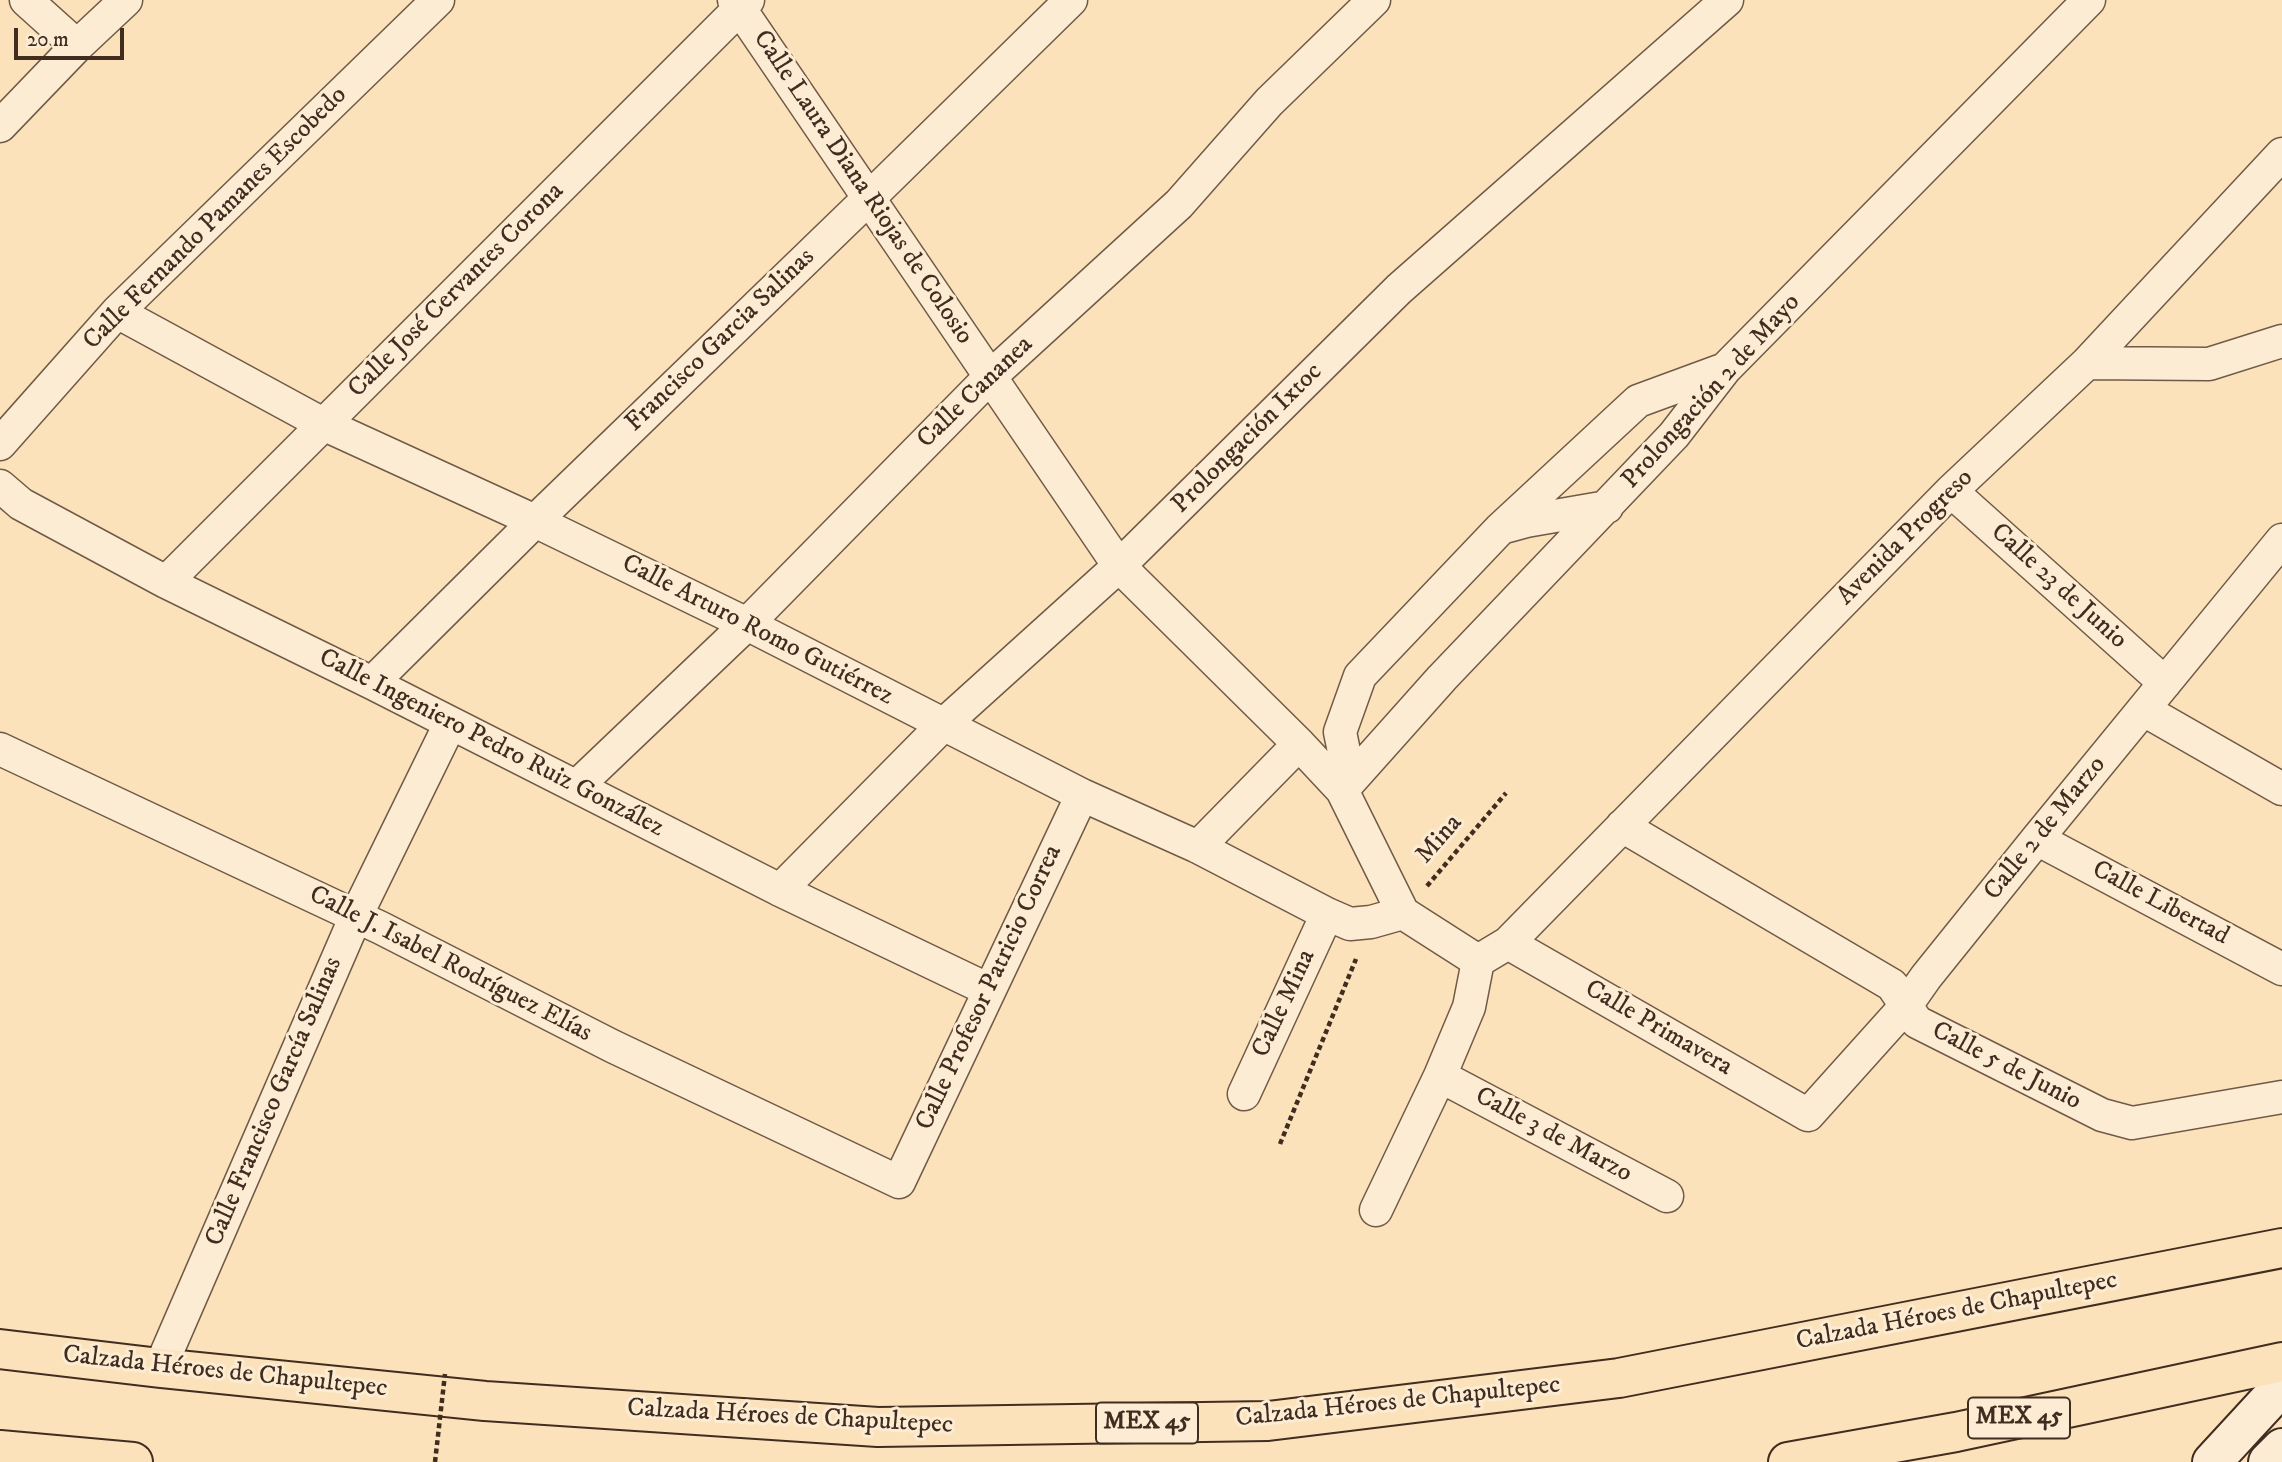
<!DOCTYPE html>
<html>
<head>
<meta charset="utf-8">
<style>
  body { margin:0 }
  #map { position:relative; width:2282px; height:1462px; overflow:hidden; background:#fbe2bb; font-family:"IM FELL DW Pica",serif }
  canvas { display:block }
  .scale { position:absolute; left:14px; top:28px; width:110px; height:32px; box-sizing:border-box; border:4px solid #412c20; border-top:0; padding-left:9px; font-size:21px; line-height:24px; white-space:nowrap; color:#412c20; -webkit-text-stroke:5px #fcecd3; paint-order:stroke }
</style>
</head>
<body>
<div id="map">
<canvas width="2282" height="1462"></canvas>
<div class="scale">20 m</div>
</div>
<script>
const g = document.querySelector('canvas').getContext('2d');
g.lineJoin = 'round';
function shape(rows) {
  const path = new Path2D();
  for (const r of rows) {
    path.moveTo(r[0], r[1]);
    for (let i = 2; i < r.length; i += 2) path.lineTo(r[i], r[i + 1]);
  }
  return path;
}
function trace(path, color, width, dash) {
  g.strokeStyle = color;
  g.lineWidth = width;
  g.lineCap = dash ? 'butt' : 'round';
  g.setLineDash(dash || []);
  g.stroke(path);
}
function label(font, color, halo, rows, align = 'center') {
  g.font = font + ' "IM FELL DW Pica",serif';
  g.lineWidth = 6;
  g.setLineDash([]);
  g.textBaseline = 'middle';
  g.strokeStyle = halo;
  g.fillStyle = color;
  for (const [text, x, y, turn = 0] of rows) {
    g.save();
    g.translate(x, y);
    g.rotate((+turn || 0) * Math.PI / 180);
    g.textAlign = isNaN(turn) ? turn : align;
    if (halo) g.strokeText(text, 0, 0);
    g.fillText(text, 0, 0);
    g.restore();
  }
}
const street = shape([
  [26,0,77,46],
  [734,0,1119,566,1299,744,1342,790,1403,913,1478,961,1508,943,1951,491,2087,363,2282,154],
  [0,126,77,46,126,0],
  [117,312,323,424,535,521,747,624,1082,795,1198,847,1327,914,1350,924,1371,922,1403,913],
  [2087,363,2209,364,2282,341],
  [0,444,117,312,438,0],
  [0,486,21,504,166,582,372,683,780,890,989,990],
  [1951,491,2165,683],
  [1504,527,1526,521,1607,507],
  [166,582,748,0],
  [372,683,535,521,868,199,1071,0],
  [2144,710,2282,789],
  [0,749,381,928,612,1046,899,1182,1082,795],
  [1350,781,1340,732,1360,676,1500,529,1638,401,1725,369],
  [577,786,747,624,991,376,1179,204,1269,102,1374,0],
  [1342,790,1442,678,1674,435,1725,369,2089,0],
  [1622,826,1892,985,1917,1022,2102,1115,2132,1123,2282,1097],
  [2037,839,2282,969],
  [1198,847,1299,744],
  [780,890,943,725,1119,566,1399,289,1727,0],
  [1508,943,1808,1115,1905,1007,1926,977,2037,839,2282,540],
  [1440,1076,1667,1196],
  [1244,1094,1327,914],
  [1376,1210,1440,1076,1469,1007,1478,961],
  [160,1368,356,916,450,724]
]);
const secondary = shape([
  [2212,1462,2282,1386],
  [2268,1462,2282,1448]
]);
const primary = shape([
  [0,1349,160,1368,485,1401,878,1427,1268,1421,1619,1378,2282,1248],
  [0,1450,133,1462],
  [1788,1462,1956,1432,2282,1362]
]);
trace(street, '#705a47', 35);
trace(secondary, '#412c20', 42);
trace(primary, '#412c20', 42);
trace(shape([
  [1427,886,1506,793],
  [1280,1144,1356,959]
]), '#412c20', 4.5, [5, 3.5]);
trace(street, '#fcecd3', 32);
trace(secondary, '#fcecd3', 38);
trace(primary, '#fbe2bb', 38);
trace(shape([
  [435,1462,445,1374]
]), '#412c20', 4.5, [5, 3.5]);
for (const [x, y, w] of [
  [2019,1418,102],
  [1147,1423,102]
]) {
  const box = new Path2D();
  box.roundRect(x - w / 2, y - 20.5, w, 41, 5);
  g.fillStyle = '#fcecd3';
  g.fill(box);
  trace(box, '#412c20', 2);
}
label('bold 24px', '#412c20', null, [
  ["MEX 45",2019,1418],
  ["MEX 45",1147,1423]
]);
label('26px', '#412c20', '#fcecd3', [
  ["Calle Laura Diana Riojas de Colosio",862,188,56],
  ["Calle Fernando Pamanes Escobedo",216,219,-45],
  ["Calle José Cervantes Corona",457,291,-45],
  ["Francisco Garcia Salinas",721,341,-44],
  ["Prolongación 2 de Mayo",1712,392,-48],
  ["Calle Cananea",976,393,-44],
  ["Prolongación Ixtoc",1248,439,-45],
  ["Avenida Progreso",1906,538,-45],
  ["Calle 23 de Junio",2058,587,42],
  ["Calle Arturo Romo Gutiérrez",757,631,27],
  ["Calle Ingeniero Pedro Ruiz González",491,744,27],
  ["Calle 2 de Marzo",2046,829,-51],
  ["Mina",1440,840,-49],
  ["Calle Libertad",2160,904,28],
  ["Calle J. Isabel Rodríguez Elías",450,965,27],
  ["Calle Profesor Patricio Correa",990,988,-65],
  ["Calle Mina",1285,1004,-65],
  ["Calle Primavera",1658,1029,30],
  ["Calle 5 de Junio",2006,1067,27],
  ["Calle Francisco García Salinas",275,1102,-67],
  ["Calle 3 de Marzo",1553,1136,28],
  ["Calzada Héroes de Chapultepec",1957,1312,-11],
  ["Calzada Héroes de Chapultepec",225,1373,6],
  ["Calzada Héroes de Chapultepec",1398,1403,-6],
  ["Calzada Héroes de Chapultepec",790,1418,3]
]);
</script>
</body>
</html>
